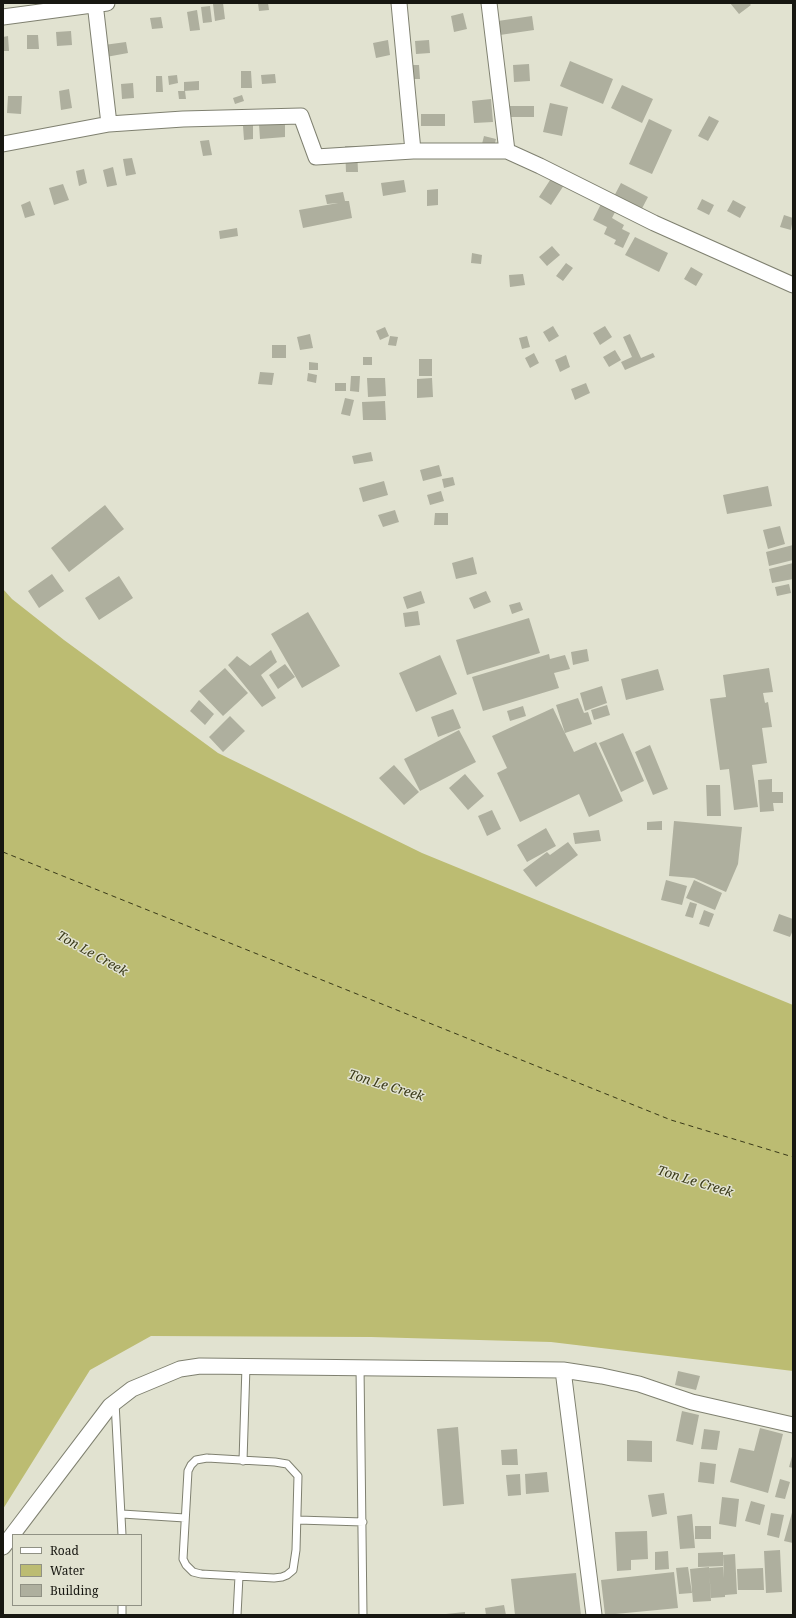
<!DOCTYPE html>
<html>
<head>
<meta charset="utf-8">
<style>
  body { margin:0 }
  #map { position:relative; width:796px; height:1618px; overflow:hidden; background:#e1e2d0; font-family:"Noto Serif",serif }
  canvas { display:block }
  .frame { position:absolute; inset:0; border:4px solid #171711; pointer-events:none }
  .legend { position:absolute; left:12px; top:1534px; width:130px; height:72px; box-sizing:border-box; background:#e1e2d0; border:1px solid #909184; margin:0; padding:5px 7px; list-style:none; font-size:12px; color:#171711 }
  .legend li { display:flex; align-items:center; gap:8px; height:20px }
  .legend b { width:20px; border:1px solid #909184 }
</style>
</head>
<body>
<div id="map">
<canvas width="796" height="1618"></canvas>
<div class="frame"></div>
<ul class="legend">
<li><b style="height:5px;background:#fff"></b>Road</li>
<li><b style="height:11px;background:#bcbc72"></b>Water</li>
<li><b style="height:11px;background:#aeaf9e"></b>Building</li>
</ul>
</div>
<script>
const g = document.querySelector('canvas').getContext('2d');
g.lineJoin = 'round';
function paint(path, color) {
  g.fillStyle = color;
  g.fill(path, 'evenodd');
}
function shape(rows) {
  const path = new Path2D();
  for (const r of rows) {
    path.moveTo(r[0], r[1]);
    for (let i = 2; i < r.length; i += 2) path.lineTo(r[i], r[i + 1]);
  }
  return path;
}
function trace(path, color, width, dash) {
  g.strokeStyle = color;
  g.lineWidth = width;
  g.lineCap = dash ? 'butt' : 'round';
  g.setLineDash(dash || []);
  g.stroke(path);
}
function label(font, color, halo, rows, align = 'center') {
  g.font = font + ' "Noto Serif",serif';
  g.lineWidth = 3;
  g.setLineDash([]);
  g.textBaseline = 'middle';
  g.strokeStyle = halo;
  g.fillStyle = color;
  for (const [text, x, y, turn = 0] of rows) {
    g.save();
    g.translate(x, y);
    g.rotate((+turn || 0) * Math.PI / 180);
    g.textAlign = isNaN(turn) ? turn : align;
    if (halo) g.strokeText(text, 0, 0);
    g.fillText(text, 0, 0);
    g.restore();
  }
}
paint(shape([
  [3,589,12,599,64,640,218,753,422,853,793,1005,793,1371,551,1342,371,1337,151,1336,90,1370,3,1509]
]), '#bcbc72');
trace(shape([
  [3,852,671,1120,793,1157]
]), '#393918', 1, [5, 4]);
paint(shape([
  [223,3,225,19,215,21,213,4],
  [258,3,268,3,269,10,259,11],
  [730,3,749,3,751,5,739,14],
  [210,6,212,22,203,23,201,7],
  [197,10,200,30,190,31,187,12],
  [463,13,467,29,454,32,451,16],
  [532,16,534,30,493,36,491,22],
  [161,17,163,28,152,29,150,18],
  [71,31,72,45,57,46,56,32],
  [27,35,38,35,39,49,27,49],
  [8,36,9,51,3,51,3,37],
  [388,40,390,55,376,58,373,43],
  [429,40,430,53,416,54,415,41],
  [126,42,128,53,106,57,104,45],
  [570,61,613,79,603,104,560,86],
  [529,64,530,81,514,82,513,65],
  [409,65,419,65,420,79,410,79],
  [241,71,251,71,252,88,241,88],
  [275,74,276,83,262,84,261,75],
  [177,75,178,83,169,85,168,76],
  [156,76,162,76,163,92,156,92],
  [199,81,199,90,184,91,184,82],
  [133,83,134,98,122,99,121,84],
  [622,85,653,99,642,123,611,108],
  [69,89,72,108,61,110,59,91],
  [178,91,185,91,186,99,179,99],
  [242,95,244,101,235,104,233,98],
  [8,96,22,96,21,114,7,113],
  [491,99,493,122,474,123,472,101],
  [550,103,568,107,562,136,543,132],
  [503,106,534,106,534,117,503,117],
  [421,114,445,114,445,126,421,126],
  [709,116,719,121,708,141,698,136],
  [649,119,672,130,652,174,629,164],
  [285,123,285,137,260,139,259,124],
  [253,125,253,139,244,140,243,126],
  [484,136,496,139,494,147,482,144],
  [209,140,212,155,203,156,200,141],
  [345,146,357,146,358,172,346,172],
  [132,158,136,174,126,176,123,159],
  [113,167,117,185,107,187,103,170],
  [84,169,87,183,79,186,76,171],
  [554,174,566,182,551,205,539,197],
  [404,180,406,192,383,196,381,183],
  [621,183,648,197,638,216,611,202],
  [63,184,69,200,54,205,49,188],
  [438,189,438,205,427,206,427,190],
  [343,192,345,201,349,201,352,218,303,228,299,210,338,203,327,204,325,195],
  [702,199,714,205,709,215,697,209],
  [733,200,746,207,740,218,727,211],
  [30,201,35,215,25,218,21,205],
  [601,204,615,212,612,218,624,225,622,229,630,233,623,248,614,244,616,240,604,234,607,227,593,220],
  [784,215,793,218,791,230,780,227],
  [237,228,238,236,220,239,219,231],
  [635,237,668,253,659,272,625,255],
  [552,246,560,255,547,266,539,257],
  [472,253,482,255,481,264,471,263],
  [566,263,573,268,563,281,556,276],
  [691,267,703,274,696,286,684,279],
  [523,274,525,285,510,287,509,275],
  [553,326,559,336,549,342,543,332],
  [605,326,612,337,600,345,593,333],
  [385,327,389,336,380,340,376,331],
  [310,334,313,348,300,350,297,337],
  [630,334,641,358,653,353,655,357,625,370,621,362,632,357,623,337],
  [390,336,398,337,396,346,388,345],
  [527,336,530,347,522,349,519,338],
  [272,345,286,345,286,358,272,358],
  [615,350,621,360,609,367,603,357],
  [534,353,539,363,530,368,525,358],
  [566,355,570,367,560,372,555,360],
  [363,357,372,357,372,365,363,365],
  [419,359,432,359,432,376,419,376],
  [309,362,318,363,318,370,309,370],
  [260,372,274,373,272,385,258,384],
  [308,373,317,375,316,383,307,381],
  [351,376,360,376,359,392,350,391],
  [367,378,385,378,386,396,368,397],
  [432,378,433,397,417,398,417,379],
  [335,383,346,383,346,391,335,391],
  [586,383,590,393,575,400,571,389],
  [345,398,354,400,350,416,341,414],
  [385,401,386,420,363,420,362,402],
  [371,452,373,461,354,464,352,456],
  [439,465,442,476,423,481,420,470],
  [453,477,455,485,444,488,442,479],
  [384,481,388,495,363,502,359,488],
  [768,486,772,506,727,514,723,495],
  [441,491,444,501,430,505,427,495],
  [105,505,124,529,69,572,51,548],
  [395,510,399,522,383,527,378,515],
  [435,513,448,513,448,525,434,525],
  [780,526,785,544,768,549,763,530],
  [793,545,793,560,769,566,766,552],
  [473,557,477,574,456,579,452,563],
  [793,563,793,579,772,583,769,569],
  [52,574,64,591,39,608,28,591],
  [119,576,133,598,99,620,85,598],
  [789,584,791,593,777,596,775,587],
  [421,591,425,603,407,609,403,597],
  [486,591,491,602,474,609,469,598],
  [520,602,523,610,512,614,509,605],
  [418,611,420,625,405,627,403,613],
  [308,612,340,666,302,688,271,634],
  [529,618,540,653,467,675,456,640],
  [587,649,589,661,573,665,571,652],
  [271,650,277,662,261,675,276,698,262,707,228,665,237,656,250,666],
  [549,654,550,659,565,655,570,669,554,673,559,688,483,711,472,677],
  [440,655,457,694,416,712,399,673],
  [285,664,295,677,278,689,269,675],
  [225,668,248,693,223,716,199,691],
  [769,668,773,692,763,693,765,703,768,702,772,727,762,728,767,763,752,765,758,807,734,810,729,769,720,770,710,699,726,697,723,675],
  [658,669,664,690,626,700,621,679],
  [602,686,607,703,585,711,580,693],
  [578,698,584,713,588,712,592,724,565,733,556,705],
  [199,700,214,714,205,725,190,711],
  [607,705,610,715,594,720,591,710],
  [523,706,526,716,510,721,507,711],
  [553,708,574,752,596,742,623,801,589,817,579,794,520,822,497,773,507,768,492,736],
  [453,709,461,728,438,737,431,717],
  [230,716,245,731,223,752,209,737],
  [459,730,476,762,420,791,404,759],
  [623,733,644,781,621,792,599,743],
  [650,745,668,789,653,795,635,752],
  [394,765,419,792,404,805,379,778],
  [465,774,484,796,468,810,449,788],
  [772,779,772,792,783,792,783,803,773,803,774,811,760,812,758,780],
  [706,785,720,785,721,816,707,816],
  [492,810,501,829,487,836,478,816],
  [662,821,662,830,647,830,647,822],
  [674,821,742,827,738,864,726,892,694,878,669,876],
  [546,828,556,846,527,862,517,845],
  [599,830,601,841,575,844,573,833],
  [568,842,578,855,536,887,523,870,547,852,550,855],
  [666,880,687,886,682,905,661,900],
  [694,880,722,893,715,910,686,898],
  [690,902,697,904,693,918,685,916],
  [704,910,714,914,709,927,699,924],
  [779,914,793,919,793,930,790,937,773,931],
  [678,1371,700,1376,696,1390,675,1385],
  [682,1411,699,1415,693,1445,676,1441],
  [458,1427,464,1504,443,1506,437,1429],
  [760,1428,783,1434,768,1493,730,1482,739,1448,754,1451],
  [704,1429,720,1431,717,1450,701,1449],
  [627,1440,652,1441,652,1462,627,1461],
  [517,1449,518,1465,502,1465,501,1450],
  [793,1453,793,1468,789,1467],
  [700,1462,716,1464,714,1484,698,1482],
  [547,1472,549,1492,526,1494,525,1474],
  [520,1474,521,1495,508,1496,506,1475],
  [780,1479,790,1482,785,1499,775,1497],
  [664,1493,667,1514,652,1517,648,1495],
  [722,1497,739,1499,736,1527,719,1524],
  [751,1501,765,1505,760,1525,745,1521],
  [793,1509,793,1543,784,1541],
  [771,1513,784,1515,779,1538,767,1535],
  [692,1514,695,1548,680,1549,677,1516],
  [695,1526,711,1526,711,1539,695,1539],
  [647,1531,648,1559,631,1560,631,1570,617,1571,615,1532],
  [780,1550,782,1592,766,1593,764,1551],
  [668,1551,669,1569,655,1570,655,1552],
  [723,1552,723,1566,698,1567,698,1553],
  [735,1554,737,1594,725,1595,725,1597,711,1598,709,1568,723,1567,724,1578,723,1555],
  [688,1567,692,1593,679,1594,676,1568],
  [709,1567,711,1601,693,1602,690,1569],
  [763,1568,764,1590,738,1590,737,1569],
  [674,1572,678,1608,605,1615,601,1580],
  [576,1573,581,1615,515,1615,511,1579],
  [504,1605,506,1615,486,1615,485,1608],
  [465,1612,465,1615,446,1615,446,1614]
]), '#aeaf9e');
const service = shape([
  [360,1367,363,1615],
  [115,1402,122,1535],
  [207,1458,275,1462,287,1464,298,1476,296,1550,293,1570,287,1575,282,1577,274,1578,201,1574,193,1572,186,1565,183,1559,188,1471,191,1465,196,1460,207,1458],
  [243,1461,246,1366],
  [122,1514,185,1518],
  [298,1520,363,1522],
  [122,1605,122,1615],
  [237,1615,239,1576]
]);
const minor = shape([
  [95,3,109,124],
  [399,3,413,151],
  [489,3,507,151],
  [3,17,107,3],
  [3,144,109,124,183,119,301,116,316,157,413,151,507,151,540,166,654,223,793,285],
  [563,1370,594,1615],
  [3,1547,110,1406,132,1389,180,1369,200,1366,563,1370,602,1376,639,1384,692,1402,793,1425]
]);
trace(service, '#7f8070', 9);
trace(minor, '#7f8070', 17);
trace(service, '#fff', 7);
trace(minor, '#fff', 15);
label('italic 13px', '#393918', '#e1e2d0', [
  ["Ton Le Creek",92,954,29],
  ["Ton Le Creek",386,1086,17],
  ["Ton Le Creek",695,1182,17]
]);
</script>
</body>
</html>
